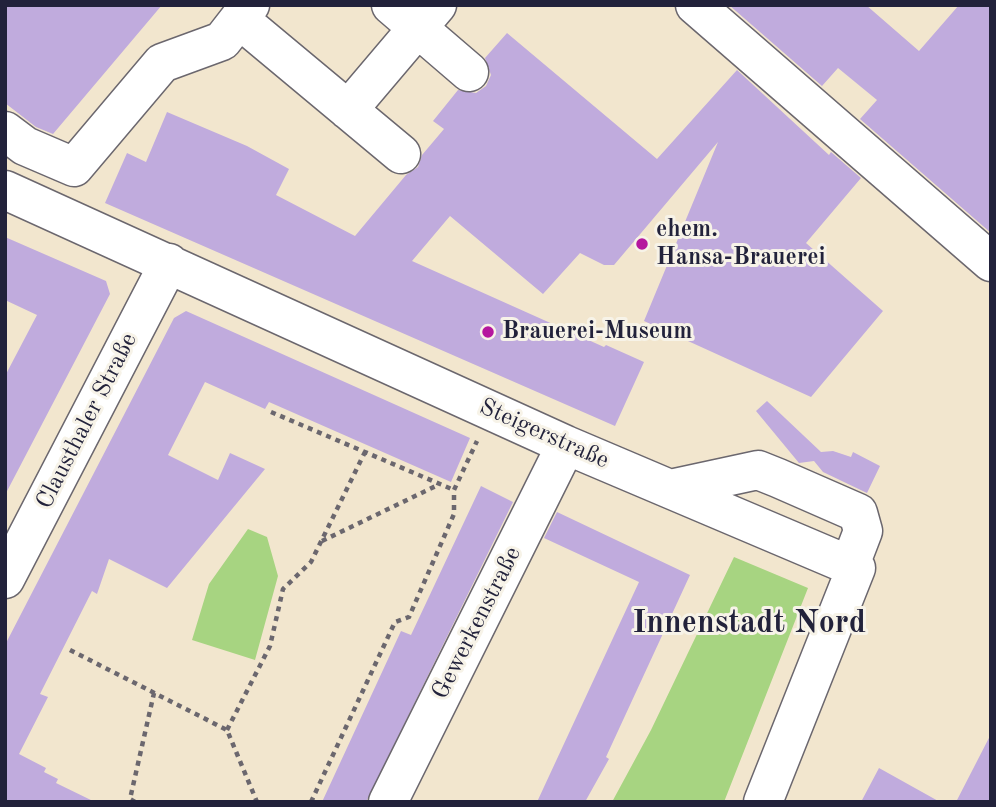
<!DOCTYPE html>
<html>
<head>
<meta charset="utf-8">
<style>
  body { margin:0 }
  #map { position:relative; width:996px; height:807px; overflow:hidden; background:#f2e6ce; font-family:"Old Standard TT",serif }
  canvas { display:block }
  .frame { position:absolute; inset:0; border:7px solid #22223b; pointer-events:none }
</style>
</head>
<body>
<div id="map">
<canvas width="996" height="807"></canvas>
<div class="frame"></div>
</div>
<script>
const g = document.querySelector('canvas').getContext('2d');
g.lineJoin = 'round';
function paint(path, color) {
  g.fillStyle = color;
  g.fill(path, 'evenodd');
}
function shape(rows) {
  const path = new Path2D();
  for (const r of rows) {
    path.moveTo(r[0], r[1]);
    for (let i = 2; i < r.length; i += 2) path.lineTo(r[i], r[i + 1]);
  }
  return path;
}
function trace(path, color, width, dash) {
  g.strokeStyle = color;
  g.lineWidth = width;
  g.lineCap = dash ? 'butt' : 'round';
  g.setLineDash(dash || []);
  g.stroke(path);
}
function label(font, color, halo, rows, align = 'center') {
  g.font = font + ' "Old Standard TT",serif';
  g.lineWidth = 6;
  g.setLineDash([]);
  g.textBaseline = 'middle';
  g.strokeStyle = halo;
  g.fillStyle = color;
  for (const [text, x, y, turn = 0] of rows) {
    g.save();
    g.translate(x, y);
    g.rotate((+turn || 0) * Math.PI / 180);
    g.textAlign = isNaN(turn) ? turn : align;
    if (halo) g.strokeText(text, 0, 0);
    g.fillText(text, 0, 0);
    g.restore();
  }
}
paint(shape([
  [248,529,267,537,278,576,255,660,192,640,209,584],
  [734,557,808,588,724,802,612,802,651,730]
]), '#a7d481');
paint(shape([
  [5,5,162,5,53,134,36,127,5,103],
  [729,5,866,5,919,51,959,5,991,5,991,233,860,119,877,100,838,68,822,86],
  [507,33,657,159,737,70,829,155,831,152,861,178,806,243,883,311,811,397,644,321,718,142,614,265,604,265,580,253,543,294,450,216,412,261,604,347,606,345,644,362,615,426,105,203,127,153,146,162,167,112,247,146,289,169,276,195,355,236,406,175,418,167,422,155,444,129,433,121,458,90,476,93,486,86,491,75,485,58],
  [5,237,106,281,110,294,5,495,5,376,37,315,5,300],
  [186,311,470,438,451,482,269,402,265,409,205,382,168,455,218,480,230,453,265,469,167,588,109,559,97,594,92,591,40,694,48,697,19,754,46,768,44,772,58,779,56,783,95,802,5,802,5,645,174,318],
  [767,401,821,452,833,451,851,457,853,452,880,466,867,493,823,472,814,461,799,463,756,411],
  [481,486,513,502,366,802,322,802,401,631,411,635],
  [557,512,690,575,606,757,609,759,585,802,537,802,639,582,544,538],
  [991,734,991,802,956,802],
  [879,768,940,802,861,802]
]), '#c0abdd');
const minor = shape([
  [391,5,469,72],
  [695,5,991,262],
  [239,19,401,154],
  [348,110,437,5],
  [5,131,25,146,74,167,162,63,222,41,250,5],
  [5,190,566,445,856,568,763,802],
  [670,489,758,470,778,478,858,513,863,531,850,565],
  [5,579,169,263],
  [388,802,566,445]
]);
trace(minor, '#6b676e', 41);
trace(shape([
  [271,412,454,490],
  [322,541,440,484],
  [70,650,227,730,257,802],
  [227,730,270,646,283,589,311,562,365,452],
  [135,802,130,799,154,693],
  [311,802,395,622,409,617,454,514,454,490,477,441]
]), '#6b676e', 4.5, [5, 5]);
trace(minor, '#fff', 38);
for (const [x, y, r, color] of [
  [642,244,7,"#b5179e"],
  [488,332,7,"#b5179e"]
]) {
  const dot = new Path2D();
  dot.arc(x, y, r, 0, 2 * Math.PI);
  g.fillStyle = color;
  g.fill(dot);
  trace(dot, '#f7f3e8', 2.5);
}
label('bold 24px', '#22223b', '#f7f3e8', [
  ["ehem.",656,230],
  ["Hansa-Brauerei",656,258],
  ["Brauerei-Museum",502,332]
], 'left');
label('24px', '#22223b', '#f7f3e8', [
  ["Clausthaler Straße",87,421,-63],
  ["Steigerstraße",544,434,24],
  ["Gewerkenstraße",477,623,-63]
]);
label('bold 32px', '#22223b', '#f7f3e8', [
  ["Innenstadt Nord",749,624]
]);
</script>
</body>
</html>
